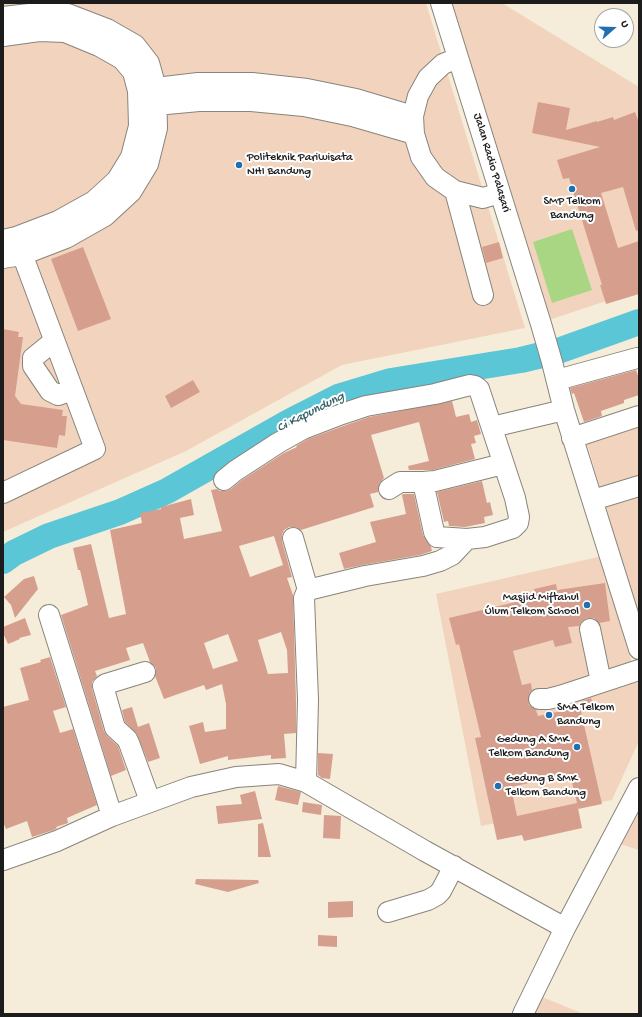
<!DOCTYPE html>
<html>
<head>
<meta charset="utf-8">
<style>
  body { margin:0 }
  #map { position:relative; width:642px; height:1017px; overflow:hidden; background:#f5edda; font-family:"Gochi Hand",sans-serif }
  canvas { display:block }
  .frame { position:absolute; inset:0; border:4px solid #1c1c1c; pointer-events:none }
  .north { position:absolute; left:594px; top:8px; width:40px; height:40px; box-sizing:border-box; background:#fff; border:1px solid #a4a4a4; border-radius:50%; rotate:70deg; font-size:11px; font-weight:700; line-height:16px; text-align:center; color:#1c1c1c }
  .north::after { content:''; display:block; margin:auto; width:14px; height:18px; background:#1f6fb2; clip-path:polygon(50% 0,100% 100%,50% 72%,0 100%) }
</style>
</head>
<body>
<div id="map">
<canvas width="642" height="1017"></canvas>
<div class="frame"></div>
<div class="north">U</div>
</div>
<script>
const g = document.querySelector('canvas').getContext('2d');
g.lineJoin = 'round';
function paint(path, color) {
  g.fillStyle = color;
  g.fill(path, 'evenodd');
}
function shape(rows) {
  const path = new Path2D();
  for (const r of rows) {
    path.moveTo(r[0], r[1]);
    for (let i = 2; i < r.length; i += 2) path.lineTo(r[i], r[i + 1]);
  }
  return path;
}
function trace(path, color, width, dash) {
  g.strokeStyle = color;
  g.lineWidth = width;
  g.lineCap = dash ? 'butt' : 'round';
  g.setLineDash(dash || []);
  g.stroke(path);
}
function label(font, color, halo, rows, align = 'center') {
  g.font = font + ' "Gochi Hand",sans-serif';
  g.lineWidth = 4;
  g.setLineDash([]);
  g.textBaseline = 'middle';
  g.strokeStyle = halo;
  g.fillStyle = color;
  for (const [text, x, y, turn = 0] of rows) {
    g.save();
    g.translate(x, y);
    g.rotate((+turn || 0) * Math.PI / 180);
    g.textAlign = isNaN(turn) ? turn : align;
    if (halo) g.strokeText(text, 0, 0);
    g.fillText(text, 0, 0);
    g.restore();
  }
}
paint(shape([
  [3,3,426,3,525,328,342,365,186,451,3,532],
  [446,3,502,3,639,87,639,290,546,321],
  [639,419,639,616,584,434],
  [602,556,639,689,639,741,612,800,481,826,436,594],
  [639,793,639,850,620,844],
  [542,997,584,1014,533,1014]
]), '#f2d4be');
paint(shape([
  [572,229,592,290,552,303,533,242]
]), '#a9d683');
trace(shape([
  [3,561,14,553,49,536,120,512,167,491,289,422,338,397,391,381,521,360,558,351,639,322]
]), '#5bc6d5', 26);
paint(shape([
  [538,102,570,108,566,130,597,121,597,122,613,117,614,120,635,112,639,123,639,230,636,231,623,187,601,193,618,248,639,241,639,294,606,304,600,285,602,285,569,178,563,179,557,160,600,147,532,133],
  [499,242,503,258,486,263,482,247],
  [83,247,111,319,78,331,51,259],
  [3,329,19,332,18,337,23,337,15,396,21,404,63,410,62,416,67,416,65,436,59,435,57,448,3,440],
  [636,370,639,379,639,395,624,400,624,403,601,411,602,416,584,422,574,393,572,394,570,388],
  [193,380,200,392,171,408,165,396],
  [452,401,456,417,469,414,471,422,477,420,481,434,474,436,476,443,471,444,475,459,433,470,409,470,408,466,429,461,419,422,371,435,384,478,379,484,378,492,370,494,374,507,301,530,296,527,289,527,284,530,282,535,282,541,292,577,287,578,293,595,296,700,296,733,284,734,286,758,271,759,271,755,228,760,228,756,200,764,189,726,203,722,205,732,226,729,226,704,222,684,206,690,204,685,164,699,155,676,156,668,150,662,143,643,126,648,130,660,95,671,97,676,92,682,92,689,104,731,107,736,118,746,126,770,111,776,61,615,88,605,80,570,78,570,73,548,91,544,109,618,126,614,110,530,142,523,140,513,161,509,161,507,191,499,194,515,180,518,184,539,222,531,211,490,217,489,220,491,225,491,231,489,242,480,284,453,297,447,296,446,308,439,346,425,369,417],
  [274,536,283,565,250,577,239,546],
  [281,632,287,650,288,673,268,674,258,640],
  [228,634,238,661,213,669,204,643],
  [482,481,487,503,490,502,493,515,484,517,485,523,465,527,449,526,448,521,444,522,437,492],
  [403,494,414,494,423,535,431,547,432,551,420,555,363,565,344,569,339,553,376,542,370,522,406,514,402,495],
  [34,576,38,589,15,618,11,605,4,597,24,579],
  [605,583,610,621,599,623,594,618,587,618,582,621,579,626,568,627,572,643,555,647,553,640,513,651,522,685,531,683,532,690,529,694,528,699,529,705,536,710,538,716,580,707,602,804,578,809,577,803,582,828,524,841,522,835,497,840,475,738,481,737,459,644,456,645,449,618,536,597,534,589,556,584,557,590],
  [570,774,577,803,517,816,511,787],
  [25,618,31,635,19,638,20,639,8,644,3,633,3,627],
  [50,657,66,707,53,711,60,733,73,729,97,805,67,818,68,823,56,827,57,828,54,830,32,837,27,821,6,829,3,822,3,707,29,700,20,668,41,662,40,660],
  [591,698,595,708,582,712,579,702],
  [132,707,138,727,149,723,160,758,148,762,137,734,125,722,122,710],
  [318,753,333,754,330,779,322,778,318,775],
  [278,786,301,792,298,805,275,800],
  [255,791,262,819,218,824,216,806,242,804,240,795],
  [303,802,322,805,321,815,302,812],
  [324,815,341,816,340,839,323,838],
  [263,823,271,857,258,857,258,824],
  [196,879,258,880,259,883,228,892,195,884],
  [353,901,353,917,328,918,328,902],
  [318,935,337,936,337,947,318,946]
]), '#d69f8d');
const minor = shape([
  [441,3,541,324,552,362,564,410,639,649],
  [3,17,38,13,68,14,107,29,135,45,149,63,156,88,157,128,148,164,131,192,105,216,66,238,22,255,3,258],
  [3,36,39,31,65,32,99,46,122,59,133,72,138,91,139,126,131,157,117,180,94,201,58,221,16,237,3,240],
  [458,58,443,64,428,78,418,96,413,116,414,134,421,157,435,177,455,191,483,198,500,193],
  [156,88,198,83,252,83,307,89,356,99,413,116],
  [156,105,199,101,251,101,304,106,352,116,414,134],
  [455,191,483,295],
  [54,341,33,358,33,366,50,391,58,395,73,390],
  [557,380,637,358],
  [492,427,564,410],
  [572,438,639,416],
  [224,480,235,471,278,443,303,429,342,414,366,406,435,394,470,385,475,386,479,389,515,498,519,517,518,523,513,528,485,537,467,539,437,537,434,532,423,482,400,482,389,489],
  [423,482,435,481,503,464],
  [3,493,95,449,18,243],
  [593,500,639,486],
  [293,538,308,590],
  [49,615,112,816],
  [590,629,601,682],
  [145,672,106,684,103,686,115,728,127,739,129,743,150,801],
  [539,699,548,699,560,696,639,670],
  [306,782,308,700,304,598,306,593,308,590,365,576,423,566,440,561,452,555,467,539],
  [3,860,57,841,112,816,191,787,236,777,279,774,306,782,425,851,565,928],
  [388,912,428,900,437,895,441,891,454,866],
  [523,1014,565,928,639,788]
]);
trace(minor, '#88847b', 22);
trace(minor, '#fff', 20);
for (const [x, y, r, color] of [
  [239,165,4,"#1f6fb2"],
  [572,189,4,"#1f6fb2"],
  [587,605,4,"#1f6fb2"],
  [549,715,4,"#1f6fb2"],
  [577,747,4,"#1f6fb2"],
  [498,786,4,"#1f6fb2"]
]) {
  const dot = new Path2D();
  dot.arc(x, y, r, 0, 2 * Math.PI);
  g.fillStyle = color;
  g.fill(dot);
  trace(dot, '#fff', 1.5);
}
label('12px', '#1c1c1c', '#fff', [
  ["Politeknik Pariwisata",247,158],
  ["NHI Bandung",247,172],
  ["SMP Telkom",572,202,"center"],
  ["Bandung",572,216,"center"],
  ["Masjid Miftahul",579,598,"right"],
  ["Úlum Telkom School",579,612,"right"],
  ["SMA Telkom",557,708],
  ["Bandung",557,722],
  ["Gedung A SMK",569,740,"right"],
  ["Telkom Bandung",569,754,"right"],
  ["Gedung B SMK",506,779],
  ["Telkom Bandung",506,793]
], 'left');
label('12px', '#1c1c1c', '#fff', [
  ["Jalan Radio Palasari",491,163,73]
]);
label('italic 13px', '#356066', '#fff', [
  ["Ci Kapundung",311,413,-27]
]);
</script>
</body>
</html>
